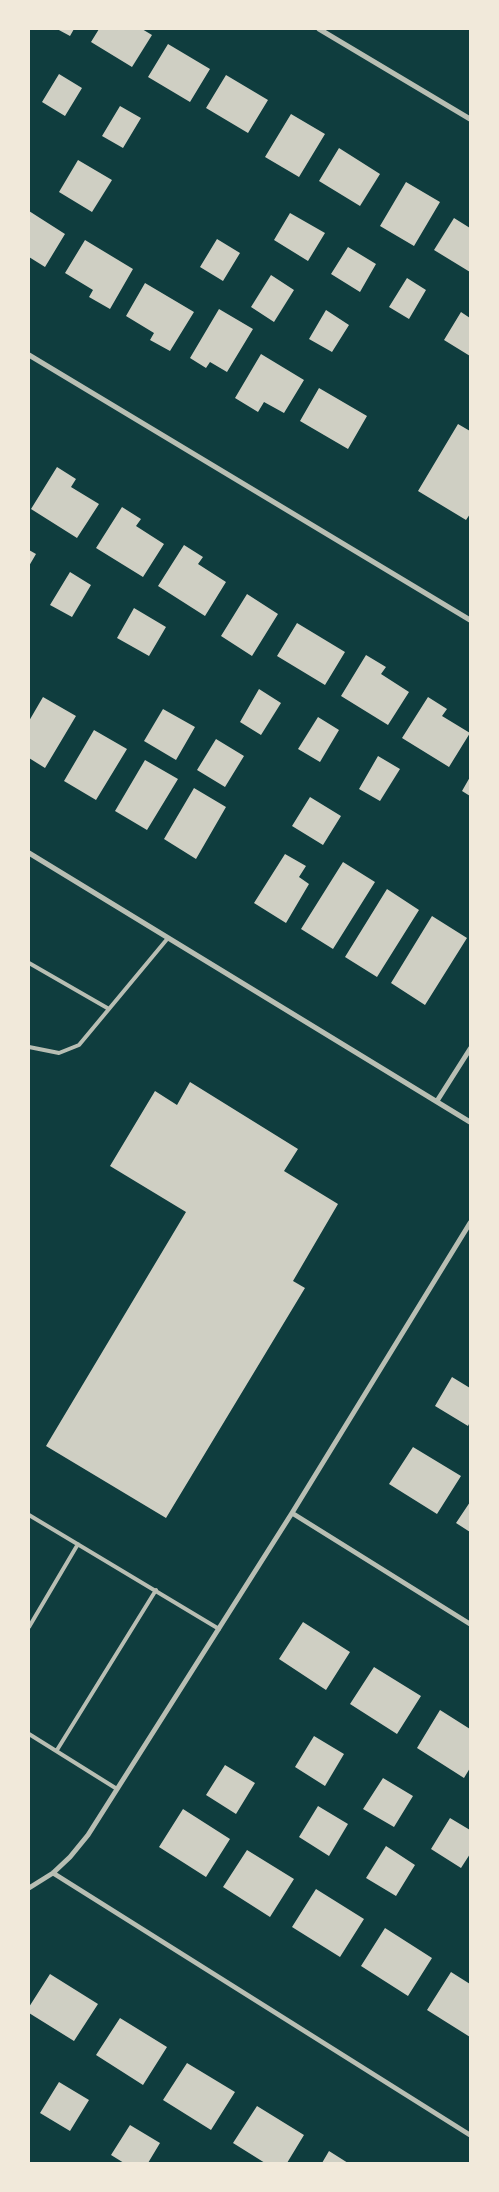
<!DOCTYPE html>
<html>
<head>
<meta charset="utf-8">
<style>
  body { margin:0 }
  #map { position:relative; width:499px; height:2192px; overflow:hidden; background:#0f3d3e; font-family:Raleway,sans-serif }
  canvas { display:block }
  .frame { position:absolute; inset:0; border:30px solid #f1e9da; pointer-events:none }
</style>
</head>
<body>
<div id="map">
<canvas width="499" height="2192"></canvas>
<div class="frame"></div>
</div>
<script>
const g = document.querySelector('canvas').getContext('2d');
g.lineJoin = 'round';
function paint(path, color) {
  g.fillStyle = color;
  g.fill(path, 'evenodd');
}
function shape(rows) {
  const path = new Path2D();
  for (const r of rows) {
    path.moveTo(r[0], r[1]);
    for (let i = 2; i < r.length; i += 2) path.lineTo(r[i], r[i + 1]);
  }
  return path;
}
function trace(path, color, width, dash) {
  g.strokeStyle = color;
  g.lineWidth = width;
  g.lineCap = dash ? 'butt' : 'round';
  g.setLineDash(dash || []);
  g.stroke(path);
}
paint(shape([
  [57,29,74,29,70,36],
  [99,29,142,29,152,35,132,67,91,42],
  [168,44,210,69,190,102,148,77],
  [59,74,82,88,65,116,42,102],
  [226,75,268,100,248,133,206,108],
  [120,106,141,118,123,148,102,136],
  [291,114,325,134,299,177,265,157],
  [339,148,380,174,360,206,319,181],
  [78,160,112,180,92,212,59,192],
  [406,182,440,202,414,246,380,226],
  [29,211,65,234,45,267,29,257],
  [290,213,325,233,308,261,274,240],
  [454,218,470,228,470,272,434,250],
  [217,239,240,253,223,281,200,267],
  [85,240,133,269,110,309,89,297,93,290,65,273],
  [348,247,376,264,360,292,331,274],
  [271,275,294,290,274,322,251,307],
  [407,278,426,290,409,319,389,307],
  [145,283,194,312,170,351,150,340,154,333,126,316],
  [219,309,253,329,227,372,210,362,206,368,190,358],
  [326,310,349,325,332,352,309,339],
  [461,312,470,318,470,356,444,340],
  [261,354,304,380,284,413,264,402,258,412,235,398],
  [319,388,367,416,348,449,300,421],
  [458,424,470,431,470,514,466,520,418,491],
  [57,467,76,479,71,487,99,504,77,538,31,509],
  [122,507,141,519,136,526,164,544,143,577,96,548],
  [184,545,203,557,198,564,226,582,205,616,158,586],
  [29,550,36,554,29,566],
  [70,572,91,585,72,617,50,605],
  [247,594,278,614,252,656,221,636],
  [134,608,166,627,149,656,117,638],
  [297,623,345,652,325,685,277,656],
  [366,655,386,667,381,674,409,692,388,725,341,696],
  [259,689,281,703,261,735,240,722],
  [43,697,76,716,45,768,29,758,29,721],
  [428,697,447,709,442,716,470,733,449,767,402,738],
  [163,709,195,727,176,760,144,741],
  [318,717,339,730,320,762,298,749],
  [94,730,127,749,96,800,64,781],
  [216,739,244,756,225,787,197,770],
  [378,756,400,769,380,801,359,789],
  [145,760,178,779,147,830,115,811],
  [470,777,470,796,462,791],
  [194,788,226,807,196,859,164,839],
  [310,797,341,816,323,845,292,826],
  [285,854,306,866,299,877,309,884,286,923,254,903],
  [343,862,375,882,333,949,301,929],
  [387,889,419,910,377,977,345,957],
  [432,916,467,938,425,1005,391,983],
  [190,1082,298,1149,284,1171,338,1204,293,1281,305,1288,166,1518,46,1446,186,1212,110,1166,155,1091,177,1105],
  [452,1377,470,1388,470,1422,468,1426,435,1406],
  [413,1447,461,1476,437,1514,389,1484],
  [470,1502,470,1532,456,1523],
  [303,1622,350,1652,326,1690,279,1659],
  [374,1667,421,1696,397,1734,350,1704],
  [440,1710,470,1729,470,1768,464,1778,417,1748],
  [314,1736,344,1754,325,1786,295,1767],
  [225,1765,255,1783,236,1814,206,1795],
  [383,1778,413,1796,394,1827,363,1809],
  [318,1806,348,1824,329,1856,299,1837],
  [183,1809,230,1839,206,1877,159,1847],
  [450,1818,470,1830,470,1854,461,1868,431,1849],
  [386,1846,415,1865,396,1896,366,1878],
  [247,1850,294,1879,270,1917,223,1887],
  [316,1889,364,1919,340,1957,292,1927],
  [385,1928,432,1958,408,1996,361,1966],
  [451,1972,470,1984,470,2037,427,2010],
  [50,1974,98,2004,74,2041,29,2013,29,2007],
  [120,2018,167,2047,143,2085,96,2055],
  [187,2063,235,2092,211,2130,163,2100],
  [59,2082,89,2100,70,2131,40,2113],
  [257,2106,304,2135,287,2163,265,2163,233,2143],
  [130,2125,160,2143,148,2163,124,2163,111,2155],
  [329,2151,348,2163,322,2163]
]), '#cfcfc3');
trace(shape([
  [29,963,109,1009],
  [29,1047,59,1053,79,1045,168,938],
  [29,1515,219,1629],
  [29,1627,78,1544],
  [29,1734,117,1789],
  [57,1750,156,1590]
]), '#b8beb3', 4);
trace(shape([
  [319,29,470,119],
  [29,355,470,620],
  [29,853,470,1122],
  [437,1101,470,1049],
  [292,1513,470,1624],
  [53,1873,470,2135],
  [29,1888,53,1873,70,1857,88,1835,292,1513,470,1223]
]), '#b8beb3', 5);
</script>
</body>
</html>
